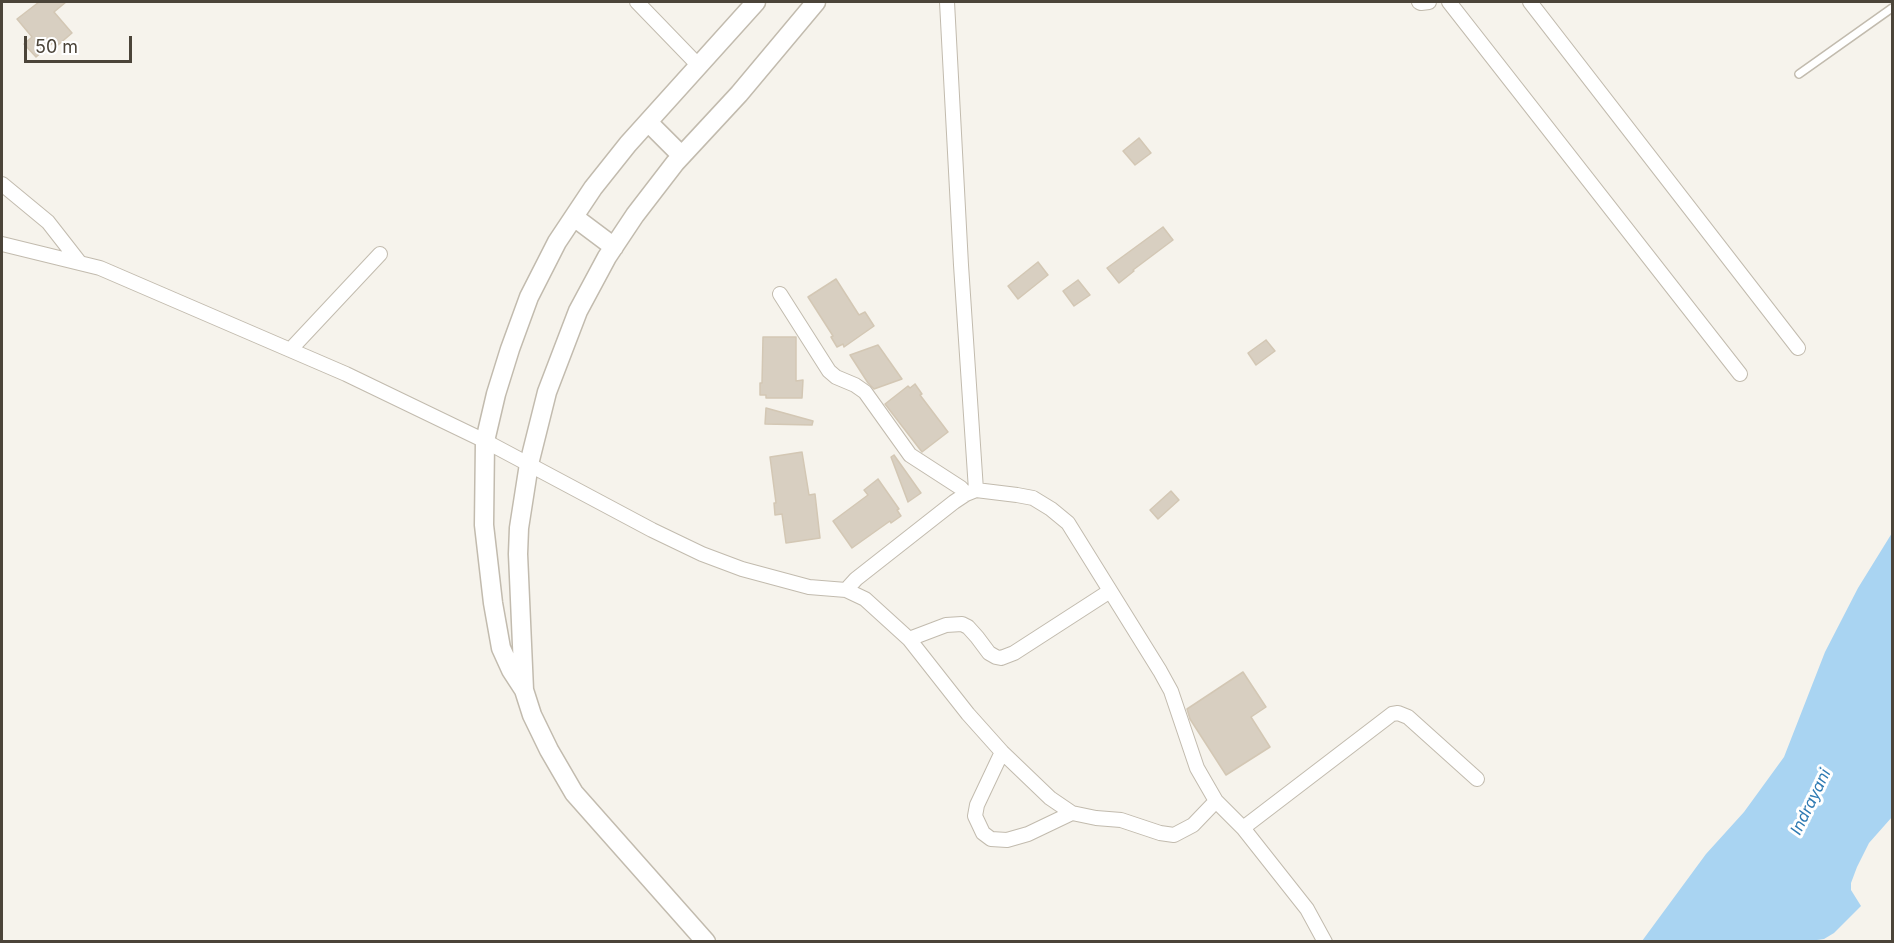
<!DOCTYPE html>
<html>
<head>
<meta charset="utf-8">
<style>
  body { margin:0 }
  #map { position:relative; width:1894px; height:943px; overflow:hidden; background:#f6f3ec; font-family:Inter,sans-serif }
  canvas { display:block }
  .frame { position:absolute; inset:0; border:3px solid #4b4439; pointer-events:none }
  .scale { position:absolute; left:24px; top:36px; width:108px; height:27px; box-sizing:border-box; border:3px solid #4b4439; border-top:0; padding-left:8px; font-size:18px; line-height:21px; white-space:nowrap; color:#4b4439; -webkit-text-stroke:4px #fff; paint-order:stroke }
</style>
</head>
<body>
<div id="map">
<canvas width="1894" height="943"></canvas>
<div class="frame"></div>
<div class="scale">50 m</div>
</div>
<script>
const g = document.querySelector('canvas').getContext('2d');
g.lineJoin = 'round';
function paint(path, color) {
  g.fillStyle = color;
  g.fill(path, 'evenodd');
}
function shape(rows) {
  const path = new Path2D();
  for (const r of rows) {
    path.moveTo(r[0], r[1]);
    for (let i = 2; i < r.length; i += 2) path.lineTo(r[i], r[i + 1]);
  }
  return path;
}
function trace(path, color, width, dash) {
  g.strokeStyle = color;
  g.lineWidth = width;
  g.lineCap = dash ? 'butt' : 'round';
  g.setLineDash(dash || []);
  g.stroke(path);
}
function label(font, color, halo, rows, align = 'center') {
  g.font = font + ' Inter,sans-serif';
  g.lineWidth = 6;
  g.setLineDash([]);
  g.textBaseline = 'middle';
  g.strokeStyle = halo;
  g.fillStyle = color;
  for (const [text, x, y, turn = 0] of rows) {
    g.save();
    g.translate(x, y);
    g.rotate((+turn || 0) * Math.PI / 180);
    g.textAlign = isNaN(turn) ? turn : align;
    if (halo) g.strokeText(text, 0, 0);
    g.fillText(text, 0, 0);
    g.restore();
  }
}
paint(shape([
  [1892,533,1892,817,1869,843,1857,867,1851,883,1851,890,1861,906,1834,933,1824,939,1817,940,1815,941,1642,941,1706,854,1744,812,1784,757,1825,652,1858,588]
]), '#a9d4f2');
const building = shape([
  [39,2,66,2,54,12,72,33,58,45,55,41,36,57,24,44,32,37,17,19,39,2],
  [1139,138,1151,153,1135,165,1123,151,1139,138],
  [1163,227,1173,240,1133,270,1134,271,1119,283,1107,268,1163,227],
  [1038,262,1048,275,1018,299,1008,286,1038,262],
  [836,279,859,315,865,312,874,326,844,347,843,344,837,347,831,337,833,336,808,297,836,279],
  [1078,280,1090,295,1074,306,1063,291,1078,280],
  [763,337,796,337,796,381,803,380,802,398,766,398,766,395,760,395,760,383,762,383,763,337],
  [1266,340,1275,351,1256,365,1248,353,1266,340],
  [878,345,902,379,874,389,868,383,850,355,878,345],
  [915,384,922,394,920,395,948,432,922,452,885,404,908,386,910,388,915,384],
  [766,408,813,421,812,425,765,424,766,408],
  [802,452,809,495,815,494,820,538,786,543,782,514,775,515,774,503,776,503,770,457,802,452],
  [894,455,921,493,908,502,891,457,894,455],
  [878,479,899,509,897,510,901,516,891,523,890,521,852,548,833,521,868,495,864,490,878,479],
  [1171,491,1179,500,1158,519,1150,510,1171,491],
  [1243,672,1266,707,1251,717,1270,747,1226,775,1190,719,1187,709,1243,672]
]);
paint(building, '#d8cfc1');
trace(building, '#d3c7b4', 1.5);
const service = shape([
  [1799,74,1892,8]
]);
const minor = shape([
  [637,2,698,65],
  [947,2,961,265,976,490],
  [1419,2,1421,3,1429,2],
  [1449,2,1740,374],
  [1530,2,1798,348],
  [2,184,48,222,80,263],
  [2,244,100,268,346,374,485,441,652,530,702,554,742,569,809,587,846,590,865,599,909,639,968,714,1002,752,1050,798,1072,813,1096,818,1121,820,1160,833,1174,835,1193,825,1216,801],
  [780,294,829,371,836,377,855,385,865,392,910,455,961,488,966,494],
  [290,350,380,254],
  [846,590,856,579,954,502,966,494,976,490,1017,495,1033,498,1051,509,1068,523,1160,671,1171,691,1197,768,1216,801,1243,828,1307,909,1325,942],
  [909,639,946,625,962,624,968,627,977,637,989,653,996,657,1001,658,1014,653,1110,591],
  [1002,752,977,805,975,816,983,833,991,839,1007,840,1028,834,1072,813],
  [1243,828,1392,714,1398,713,1408,717,1477,779]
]);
const tertiary = shape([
  [648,122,681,155],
  [574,217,614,247],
  [524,690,511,670,501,648,493,603,484,525,485,441,496,394,510,349,529,297,557,242,593,188,628,144,756,2],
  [706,942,574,793,549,750,532,715,524,690,518,554,519,528,529,464,547,392,578,311,607,257,635,215,675,163,739,94,816,2]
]);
trace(service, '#c2bbae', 10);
trace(minor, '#c2bbae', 16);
trace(tertiary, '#c2bbae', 21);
trace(service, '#fff', 7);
trace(minor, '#fff', 14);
trace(tertiary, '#fff', 18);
label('italic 16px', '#2e7ab2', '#fff', [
  ["Indrayani",1811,802,-64]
]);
</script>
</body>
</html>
